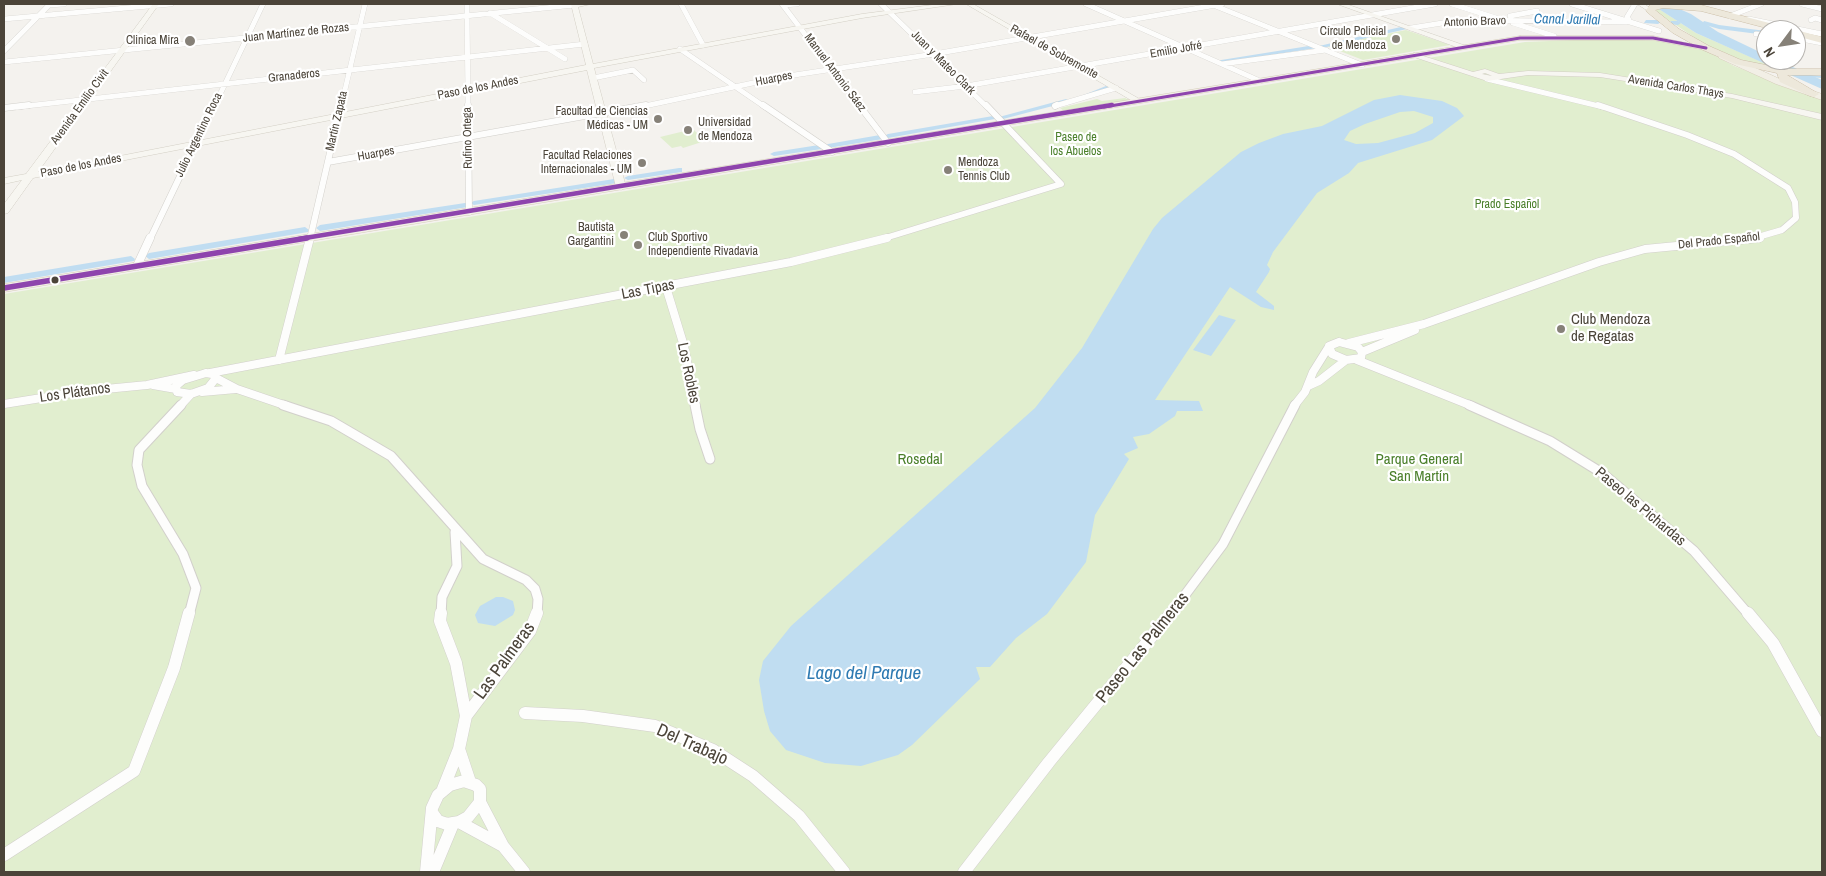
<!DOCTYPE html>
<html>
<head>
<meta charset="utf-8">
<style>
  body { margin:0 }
  #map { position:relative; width:1826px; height:876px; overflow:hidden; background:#f4f2ee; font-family:"Archivo Narrow",sans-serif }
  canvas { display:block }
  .frame { position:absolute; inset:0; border:5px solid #4b4439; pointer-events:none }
  .north { position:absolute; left:1756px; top:20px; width:50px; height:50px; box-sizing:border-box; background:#fff; border:1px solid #b7b4b0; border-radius:50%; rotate:239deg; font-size:14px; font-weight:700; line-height:20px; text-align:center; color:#4b4439 }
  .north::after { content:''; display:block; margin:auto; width:18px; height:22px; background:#868178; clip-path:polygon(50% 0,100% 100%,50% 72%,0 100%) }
</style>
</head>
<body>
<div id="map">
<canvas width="1826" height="876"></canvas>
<div class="frame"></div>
<div class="north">N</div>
</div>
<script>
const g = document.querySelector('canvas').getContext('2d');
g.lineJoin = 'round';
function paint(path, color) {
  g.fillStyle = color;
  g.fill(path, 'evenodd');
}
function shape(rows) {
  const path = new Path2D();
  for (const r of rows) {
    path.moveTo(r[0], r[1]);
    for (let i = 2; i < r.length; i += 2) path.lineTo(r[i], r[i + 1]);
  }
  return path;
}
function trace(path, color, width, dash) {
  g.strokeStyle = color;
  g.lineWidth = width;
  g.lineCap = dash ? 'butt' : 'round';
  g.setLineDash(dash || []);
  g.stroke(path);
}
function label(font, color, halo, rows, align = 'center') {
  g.font = font + ' "Archivo Narrow",sans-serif';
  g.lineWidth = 4.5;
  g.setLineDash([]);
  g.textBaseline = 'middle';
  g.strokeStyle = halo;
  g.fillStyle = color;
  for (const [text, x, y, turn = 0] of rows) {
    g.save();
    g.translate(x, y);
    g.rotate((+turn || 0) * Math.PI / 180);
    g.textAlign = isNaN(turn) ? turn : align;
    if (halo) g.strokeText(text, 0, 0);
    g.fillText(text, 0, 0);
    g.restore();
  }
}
paint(shape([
  [1659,9,1696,33,1778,69,1746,62,1704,44,1655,11],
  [1406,30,1450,45,1363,60,1327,46],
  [1598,39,1673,41,1707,51,1734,66,1822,100,1822,872,4,872,4,294,1525,42],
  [1125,98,1131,101,1064,111,1060,108,1097,99,1102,101],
  [693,129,705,141,683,148,681,146,672,148,660,137]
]), '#e1eecf');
paint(shape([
  [1651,4,1668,4,1691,14,1718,32,1766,55,1766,60,1777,60,1822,80,1822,89,1696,33],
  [1400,95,1442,101,1457,108,1464,116,1432,140,1358,163,1349,173,1317,193,1273,252,1267,265,1270,269,1269,272,1256,292,1274,306,1274,310,1261,307,1230,287,1155,400,1199,401,1203,411,1177,411,1175,416,1149,434,1133,437,1138,448,1124,454,1129,459,1095,515,1086,562,1047,614,1016,638,990,667,976,667,980,679,912,745,898,755,861,766,825,763,786,750,770,731,764,711,759,680,763,661,791,626,1035,408,1082,348,1153,229,1162,218,1241,152,1259,143,1283,134,1322,126,1374,100],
  [1414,111,1433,117,1433,123,1415,133,1378,143,1356,144,1344,140,1350,131,1365,124,1400,112],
  [1219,315,1236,320,1211,356,1193,350],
  [496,597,503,597,513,601,515,610,513,615,495,626,478,623,475,615,480,606]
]), '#c0ddf1');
trace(shape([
  [1810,76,1822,77]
]), '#c0ddf1', 2);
paint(shape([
  [1646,20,1658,20,1661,22,1658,24,1644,23,1646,20],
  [1671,21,1678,21,1681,23,1678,25,1669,24,1671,21],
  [1704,21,1719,25,1766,31,1766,35,1719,29,1702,24,1704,21],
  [1405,26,1407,27,1407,29,1322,48,1319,46,1405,26],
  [1315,45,1317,46,1317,48,1218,63,1215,61,1315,45],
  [1106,86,1111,87,1086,97,1081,96,1106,86],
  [1066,99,1069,101,1068,102,1003,119,999,117,1066,99],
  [993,116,995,117,995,119,888,138,884,136,888,134,993,116],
  [880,135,884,137,883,139,828,148,824,146,828,144,880,135],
  [819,145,822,145,822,149,774,156,770,154,774,152,819,145],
  [679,168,682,168,682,172,628,180,624,178,628,176,679,168],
  [614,179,617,179,617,183,474,205,470,203,474,201,614,179],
  [465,203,468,203,468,207,320,231,316,228,320,225,465,203],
  [305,227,309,230,308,232,149,259,145,256,149,253,305,227],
  [131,256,135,259,134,261,4,283,4,277,131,256]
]), '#c0ddf1');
const streetFar4 = shape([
  [467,4,468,107],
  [681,4,703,45],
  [782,4,860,107],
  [881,4,987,107],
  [1086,4,1260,81],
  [1452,4,1496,18],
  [1572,4,1659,31],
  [1802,4,1822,9],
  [49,5,64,4],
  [783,5,797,4],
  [1213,5,1362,65],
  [490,13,565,59],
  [1510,16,1537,11],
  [1730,16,1761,4],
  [4,19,171,4],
  [1749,19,1822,34],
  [1629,20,1627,17,1635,4],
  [1811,20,1815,18,1822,20],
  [1513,23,1554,36],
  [1411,28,1461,20,1627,22,1629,20],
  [1756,34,1766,35],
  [1796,38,1822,43],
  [680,49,765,107],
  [4,51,50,4],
  [4,62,575,5],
  [1222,64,1326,50],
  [593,78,633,70,644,80],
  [1487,79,1603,107],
  [915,92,966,86,1435,4],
  [1055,106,1116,88],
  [17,107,585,44],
  [214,107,263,4],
  [341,107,365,4],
  [640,107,781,77,934,54,1222,4]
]);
const streetFar3 = shape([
  [468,105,469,212],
  [763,105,832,152],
  [859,105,888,143],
  [1598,105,1687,135,1734,154,1788,188,1795,202,1796,218,1782,230,1751,239],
  [1055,106,1057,105],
  [4,108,29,105],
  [328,162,646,105],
  [150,239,214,105],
  [310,239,341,105],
  [882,239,1061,184,986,105]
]);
const streetFar2 = shape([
  [137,266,150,238],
  [666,287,684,346,696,406],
  [1339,342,1358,347,1362,352,1361,358,1346,360,1332,354,1329,346,1339,342],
  [1349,343,1424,324,1599,262,1645,249,1760,238],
  [1362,352,1415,330],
  [279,360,310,238],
  [1357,360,1472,406],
  [206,373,212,374,216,378,208,388,191,394,177,392,176,386,183,380,206,373],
  [210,373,791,262,887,238],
  [216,378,237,389,287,406],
  [153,385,176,389],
  [1308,386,1319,381,1346,360],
  [202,392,236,389],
  [4,404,85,391,147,385,194,375],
  [180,406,191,394],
  [1294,406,1305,392,1313,372,1328,348]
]);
const streetFar1 = shape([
  [181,405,139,450,137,465,142,486,183,554,196,588,189,615],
  [283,405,331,421,391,456,483,559,526,580,535,589,538,599,537,615],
  [695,405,700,429,710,459],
  [1469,405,1550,441,1602,473,1694,551,1749,615],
  [441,615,442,597,457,566,455,532],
  [1170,615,1223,544,1295,405]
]);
const street = shape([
  [441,613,440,621,456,663,466,716,459,749,443,789],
  [1748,613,1773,643,1822,731],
  [525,713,583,716,655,726,713,750,753,776,799,816,844,872],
  [466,716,530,631,537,613],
  [459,749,470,782],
  [480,802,503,846,524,872],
  [459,822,503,846],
  [4,855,134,771,174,668,189,613],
  [426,872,432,808,438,795,450,785,464,781,476,785,480,789,480,802,468,817,459,822,447,824,438,821,433,814],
  [433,872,453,824],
  [964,872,1049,762,1171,613]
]);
const secondary = shape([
  [153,4,159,4,38,172,586,65,571,4,591,4,578,7,593,64,862,14,940,4,957,4,862,18,594,68,626,187,621,190,616,187,587,70,33,178,8,213,4,214,4,204,22,180,4,184,4,178,26,174,153,4],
  [966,4,973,4,1143,101,1136,103,966,4],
  [1337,4,1346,4,1469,47,1462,49,1337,4],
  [1637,4,1644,4,1653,10,1648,11,1637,4],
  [1414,53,1473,72,1485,69,1499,74,1528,71,1600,73,1732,94,1822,114,1822,120,1732,98,1600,77,1528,75,1487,81,1414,57,1414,53],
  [1485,73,1490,75,1492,76,1482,74,1485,73]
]);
const primary = shape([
  [1520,36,1653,36,1710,48,1706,50,1653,40,1520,40,4,292,4,284,1520,36],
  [1719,54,1725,54,1782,80,1822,94,1822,100,1776,84,1719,58,1719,54]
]);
const highway = shape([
  [1656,4,1701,5,1788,28,1790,30,1774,30,1701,11,1663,8,1655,10,1679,29,1709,46,1741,60,1786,69,1822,69,1822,75,1787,75,1819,94,1814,97,1810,96,1780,82,1777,73,1735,64,1703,50,1673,33,1647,12,1646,10,1650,5,1656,4],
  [1796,30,1822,37,1822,43,1796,36,1796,30]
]);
trace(streetFar4, '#d2d0cb', 5.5);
trace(streetFar3, '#d2d0cb', 7);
trace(streetFar2, '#d2d0cb', 9);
trace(streetFar1, '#d2d0cb', 11);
trace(street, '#d2d0cb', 13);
trace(secondary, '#d3cfc5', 1);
trace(primary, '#d6cebb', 1);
trace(highway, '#ccbfa9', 1);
trace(streetFar4, '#fdfdfc', 5);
trace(streetFar3, '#fdfdfc', 6);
trace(streetFar2, '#fdfdfc', 8);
trace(streetFar1, '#fdfdfc', 9);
trace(street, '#fdfdfc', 12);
paint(secondary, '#f7f6f1');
paint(primary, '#f2efe6');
paint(highway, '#ede8db');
trace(shape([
  [1104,107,1520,38,1653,38,1706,48]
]), '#8e44ad', 3);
trace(shape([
  [299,239,1112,105]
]), '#8e44ad', 4.5);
trace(shape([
  [4,288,307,238]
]), '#8e44ad', 5.5);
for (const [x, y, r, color] of [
  [1396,39,5,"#868178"],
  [190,41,6,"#868178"],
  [658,119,5,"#868178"],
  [688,130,5,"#868178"],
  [642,163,5,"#868178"],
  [948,170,5,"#868178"],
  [624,235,5,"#868178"],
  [638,245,5,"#868178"],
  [55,280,4.5,"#4b4439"],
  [1561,329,5,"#868178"]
]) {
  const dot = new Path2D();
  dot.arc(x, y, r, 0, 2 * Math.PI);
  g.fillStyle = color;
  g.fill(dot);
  trace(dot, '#fff', 2);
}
label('12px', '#4b4439', '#fff', [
  ["Antonio Bravo",1475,22,-2],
  ["Juan Martínez de Rozas",296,33,-6],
  ["Emilio Jofré",1176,50,-10],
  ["Rafael de Sobremonte",1054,52,29],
  ["Juan y Mateo Clark",943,63,45],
  ["Manuel Antonio Sáez",835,73,53],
  ["Granaderos",294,76,-6],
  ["Huarpes",774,79,-11],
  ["Avenida Carlos Thays",1676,87,9],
  ["Paso de los Andes",478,88,-11],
  ["Avenida Emilio Civit",80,107,-54],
  ["Martín Zapata",337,121,-77],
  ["Julio Argentino Roca",199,135,-64],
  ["Rufino Ortega",468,138,-91],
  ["Huarpes",376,154,-10],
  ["Paso de los Andes",81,166,-11],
  ["Del Prado Español",1719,241,-6]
]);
label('12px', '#4b4439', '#fff', [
  ["Círculo Policial",1386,32],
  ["de Mendoza",1386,46],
  ["Clinica Mira",179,41],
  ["Facultad de Ciencias",648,112],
  ["Médicas - UM",648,126],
  ["Universidad",698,123,"left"],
  ["de Mendoza",698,137,"left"],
  ["Facultad Relaciones",632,156],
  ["Internacionales - UM",632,170],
  ["Mendoza",958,163,"left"],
  ["Tennis Club",958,177,"left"],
  ["Bautista",614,228],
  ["Gargantini",614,242],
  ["Club Sportivo",648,238,"left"],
  ["Independiente Rivadavia",648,252,"left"]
], 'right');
label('12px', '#4a7f2a', '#fff', [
  ["Paseo de",1076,138],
  ["los Abuelos",1076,152],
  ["Prado Español",1507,205]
]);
label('italic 14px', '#2e7ab2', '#fff', [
  ["Canal Jarillal",1567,20,1]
]);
label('15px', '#4b4439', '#fff', [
  ["Las Tipas",648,290,-11],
  ["Los Robles",688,373,78],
  ["Los Plátanos",75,393,-8],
  ["Paseo las Pichardas",1640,507,40]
]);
label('15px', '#4b4439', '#fff', [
  ["Club Mendoza",1571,320],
  ["de Regatas",1571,337]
], 'left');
label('15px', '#4a7f2a', '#fff', [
  ["Rosedal",920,460],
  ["Parque General",1419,460],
  ["San Martín",1419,477]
]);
label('18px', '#4b4439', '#fff', [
  ["Paseo Las Palmeras",1143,648,-51],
  ["Las Palmeras",505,661,-54],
  ["Del Trabajo",692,745,24]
]);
label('italic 19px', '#2e7ab2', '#fff', [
  ["Lago del Parque",864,674]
]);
</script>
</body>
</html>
